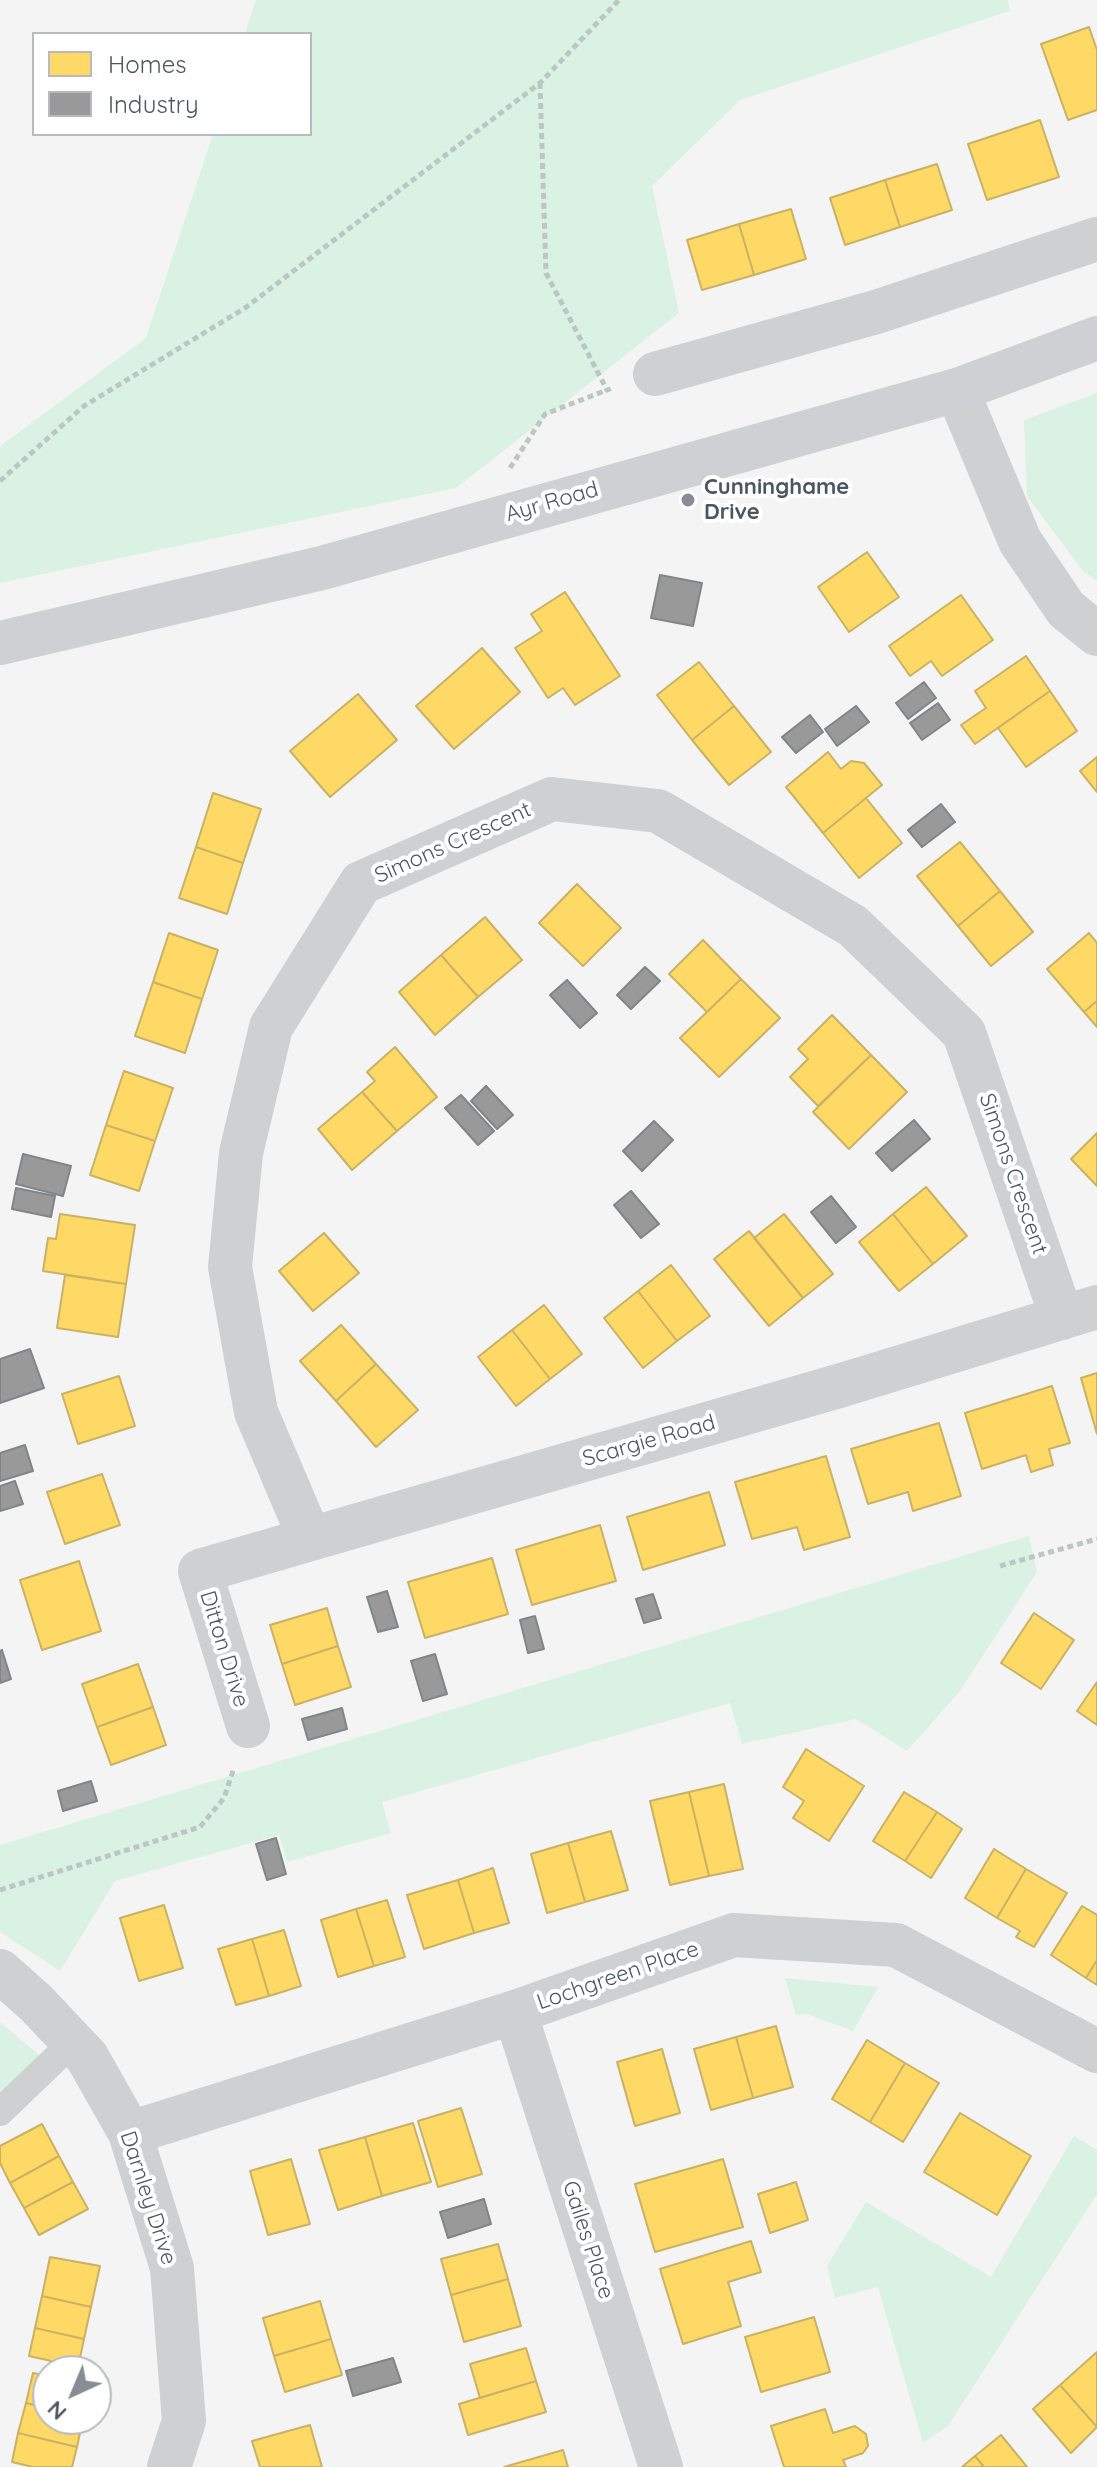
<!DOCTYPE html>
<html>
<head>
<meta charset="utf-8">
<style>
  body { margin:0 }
  #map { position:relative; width:1097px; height:2467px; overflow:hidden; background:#f4f4f4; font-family:Quicksand,sans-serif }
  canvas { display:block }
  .legend { position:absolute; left:32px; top:32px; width:280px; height:104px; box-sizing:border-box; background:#fff; border:2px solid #b7bbc0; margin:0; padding:10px 14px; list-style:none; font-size:24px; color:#4a5661 }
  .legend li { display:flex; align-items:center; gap:16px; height:40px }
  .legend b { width:40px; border:2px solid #b7bbc0 }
  .north { position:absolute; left:32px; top:2355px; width:80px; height:80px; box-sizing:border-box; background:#fff; border:2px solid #b7bbc0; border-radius:50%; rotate:224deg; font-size:22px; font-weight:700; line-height:32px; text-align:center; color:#4a5661 }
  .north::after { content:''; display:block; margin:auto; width:28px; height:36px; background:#868d94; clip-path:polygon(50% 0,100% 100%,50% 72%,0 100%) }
</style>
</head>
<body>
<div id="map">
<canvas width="1097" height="2467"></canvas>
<ul class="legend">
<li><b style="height:22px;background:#ffd966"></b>Homes</li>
<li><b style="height:22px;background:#999"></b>Industry</li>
</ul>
<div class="north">N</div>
</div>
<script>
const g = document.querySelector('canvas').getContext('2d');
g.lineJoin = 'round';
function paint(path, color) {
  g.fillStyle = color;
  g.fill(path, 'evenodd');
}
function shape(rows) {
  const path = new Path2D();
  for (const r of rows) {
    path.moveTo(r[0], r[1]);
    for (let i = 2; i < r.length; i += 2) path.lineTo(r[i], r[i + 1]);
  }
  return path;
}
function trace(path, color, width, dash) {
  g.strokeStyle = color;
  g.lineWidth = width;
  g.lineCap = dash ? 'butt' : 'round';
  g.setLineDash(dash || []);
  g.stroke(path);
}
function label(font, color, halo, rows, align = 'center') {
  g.font = font + ' Quicksand,sans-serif';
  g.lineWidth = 8;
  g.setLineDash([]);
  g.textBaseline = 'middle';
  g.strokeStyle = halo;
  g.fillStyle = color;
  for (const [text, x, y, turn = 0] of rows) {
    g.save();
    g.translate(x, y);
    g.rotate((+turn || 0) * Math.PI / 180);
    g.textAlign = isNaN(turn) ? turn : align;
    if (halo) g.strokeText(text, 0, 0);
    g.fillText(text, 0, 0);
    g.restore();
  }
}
paint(shape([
  [256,0,1008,0,1010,11,740,100,652,186,679,313,456,488,0,583,0,446,146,338,213,134,310,134,310,34,245,34],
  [1097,393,1097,581,1083,571,1027,496,1024,420],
  [1029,1536,1037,1572,960,1691,907,1751,856,1719,742,1744,730,1703,382,1802,391,1833,287,1862,279,1835,115,1881,60,1971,0,1932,0,1845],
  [785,1978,878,1987,853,2031,807,2014,796,2015],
  [0,2022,45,2060,0,2102],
  [1074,2136,1097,2150,1097,2194,948,2426,923,2443,878,2287,835,2298,827,2266,866,2202,991,2277]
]), '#d9f2e3');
const homes = shape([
  [1089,27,1097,50,1097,110,1068,120,1041,44,1089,27],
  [1040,120,1059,177,987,200,968,144,1040,120],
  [937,164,952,210,900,227,885,180,937,164],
  [885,180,900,227,845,245,830,198,885,180],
  [791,209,806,259,754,275,739,224,791,209],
  [739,224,754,275,702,290,687,240,739,224],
  [867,552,899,597,849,632,818,587,867,552],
  [565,592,620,676,575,705,563,688,548,698,515,648,542,631,531,614,565,592],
  [961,595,993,640,942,676,931,661,910,676,889,646,961,595],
  [482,648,520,692,454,749,416,706,482,648],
  [1026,656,1050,691,975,744,961,725,986,708,975,691,1026,656],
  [699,662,734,706,692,740,657,695,699,662],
  [1050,691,1077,731,1026,767,998,728,1050,691],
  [358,694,397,740,330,797,290,751,358,694],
  [734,706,771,752,729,785,692,740,734,706],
  [828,752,841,769,851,761,864,763,882,785,823,833,786,787,828,752],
  [1097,757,1097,792,1080,771,1097,757],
  [213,793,261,809,243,863,196,847,213,793],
  [866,798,902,843,859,878,823,833,866,798],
  [960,842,1000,891,958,926,917,876,960,842],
  [196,847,243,863,227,914,179,898,196,847],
  [577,884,621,928,583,966,539,923,577,884],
  [1000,891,1033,932,991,966,958,926,1000,891],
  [485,917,522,960,478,997,441,955,485,917],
  [169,933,218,950,202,999,153,982,169,933],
  [1089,933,1097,943,1097,1001,1084,1012,1047,969,1089,933],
  [703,940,741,979,707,1012,669,974,703,940],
  [441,955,478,997,435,1035,399,992,441,955],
  [741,979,780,1018,719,1077,680,1038,741,979],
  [153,982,202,999,185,1053,135,1036,153,982],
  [1097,1001,1097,1027,1084,1012,1097,1001],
  [832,1015,871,1055,818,1106,790,1077,808,1059,798,1049,832,1015],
  [395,1047,437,1097,397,1131,362,1092,375,1081,367,1072,395,1047],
  [871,1055,907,1092,849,1149,813,1112,871,1055],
  [124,1071,173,1088,155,1141,106,1125,124,1071],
  [362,1092,397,1131,352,1170,318,1129,362,1092],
  [106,1125,155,1141,139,1191,90,1175,106,1125],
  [1097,1133,1097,1186,1071,1159,1097,1133],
  [926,1187,967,1236,933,1264,893,1214,926,1187],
  [60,1214,135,1225,126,1284,43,1271,48,1238,56,1239,60,1214],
  [784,1214,833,1274,803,1298,754,1238,784,1214],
  [893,1214,933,1264,899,1291,859,1242,893,1214],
  [749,1231,803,1298,769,1326,714,1259,749,1231],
  [324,1233,359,1273,313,1311,279,1271,324,1233],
  [671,1265,710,1316,677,1341,638,1291,671,1265],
  [65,1275,126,1284,118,1337,57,1328,65,1275],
  [638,1291,677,1341,643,1368,604,1318,638,1291],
  [544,1305,582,1354,550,1379,512,1330,544,1305],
  [341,1325,376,1364,336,1401,300,1361,341,1325],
  [512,1330,550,1379,516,1406,478,1357,512,1330],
  [376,1364,418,1410,376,1447,336,1401,376,1364],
  [1097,1373,1097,1434,1081,1378,1097,1373],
  [119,1376,135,1426,78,1444,62,1394,119,1376],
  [1052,1386,1070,1443,1049,1449,1053,1465,1031,1472,1026,1455,982,1469,965,1413,1052,1386],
  [939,1423,961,1496,913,1511,908,1492,868,1504,851,1449,939,1423],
  [826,1456,850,1537,804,1550,797,1527,752,1539,735,1482,826,1456],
  [102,1474,120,1525,65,1544,47,1492,102,1474],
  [709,1492,725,1545,643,1570,627,1517,709,1492],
  [600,1525,616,1581,532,1605,516,1550,600,1525],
  [492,1558,508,1614,425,1638,408,1582,492,1558],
  [79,1561,101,1631,42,1650,20,1580,79,1561],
  [327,1608,338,1646,282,1664,270,1625,327,1608],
  [1034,1613,1074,1640,1041,1689,1001,1663,1034,1613],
  [338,1646,351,1687,295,1705,282,1664,338,1646],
  [138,1664,153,1707,97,1727,82,1684,138,1664],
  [1097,1682,1097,1725,1077,1711,1097,1682],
  [153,1707,166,1745,111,1765,97,1727,153,1707],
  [806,1749,864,1786,829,1841,793,1818,804,1801,783,1787,806,1749],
  [724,1784,743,1869,709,1876,689,1792,724,1784],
  [689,1792,709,1876,670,1885,650,1801,689,1792],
  [904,1792,937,1812,905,1861,873,1841,904,1792],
  [937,1812,962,1829,931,1878,905,1861,937,1812],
  [611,1831,628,1890,585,1902,568,1843,611,1831],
  [568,1843,585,1902,547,1913,531,1854,568,1843],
  [994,1849,1026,1869,997,1918,965,1898,994,1849],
  [493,1868,509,1923,474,1933,458,1880,493,1868],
  [1026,1869,1067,1893,1034,1947,1016,1937,1020,1931,997,1918,1026,1869],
  [458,1880,474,1933,424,1949,407,1895,458,1880],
  [387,1900,405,1957,374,1966,356,1909,387,1900],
  [164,1905,183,1968,139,1981,120,1918,164,1905],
  [1082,1906,1097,1915,1097,1960,1086,1978,1051,1955,1082,1906],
  [356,1909,374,1966,338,1977,321,1920,356,1909],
  [284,1930,301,1986,269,1996,252,1939,284,1930],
  [252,1939,269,1996,236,2005,218,1949,252,1939],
  [1097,1960,1097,1985,1086,1978,1097,1960],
  [776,2026,793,2087,753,2098,736,2037,776,2026],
  [736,2037,753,2098,711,2110,694,2049,736,2037],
  [867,2040,905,2063,870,2122,832,2099,867,2040],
  [662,2049,680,2113,635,2126,617,2062,662,2049],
  [905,2063,939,2083,903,2142,870,2122,905,2063],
  [461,2108,482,2174,438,2187,418,2121,461,2108],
  [960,2113,1031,2156,997,2215,924,2172,960,2113],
  [413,2123,431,2182,382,2196,365,2137,413,2123],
  [42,2124,59,2156,10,2183,0,2163,0,2146,42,2124],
  [365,2137,382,2196,338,2210,319,2150,365,2137],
  [59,2156,73,2182,24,2208,10,2183,59,2156],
  [291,2159,310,2224,268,2235,250,2171,291,2159],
  [723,2159,743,2227,655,2252,635,2184,723,2159],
  [73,2182,88,2209,39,2235,24,2208,73,2182],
  [796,2182,808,2220,770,2233,758,2194,796,2182],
  [751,2241,761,2272,728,2282,741,2326,683,2344,660,2269,751,2241],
  [498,2244,508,2279,451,2295,441,2259,498,2244],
  [50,2257,100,2266,91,2307,42,2296,50,2257],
  [508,2279,521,2326,464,2342,451,2295,508,2279],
  [42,2296,91,2307,84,2339,35,2328,42,2296],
  [320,2301,331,2339,274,2356,263,2318,320,2301],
  [814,2317,830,2372,761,2392,745,2337,814,2317],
  [35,2328,84,2339,78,2367,29,2356,35,2328],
  [331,2339,342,2375,285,2392,274,2356,331,2339],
  [526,2348,536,2381,480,2398,470,2364,526,2348],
  [1097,2352,1097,2427,1060,2385,1097,2352],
  [33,2373,48,2376,48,2408,26,2403,33,2373],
  [536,2381,546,2412,468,2435,459,2404,536,2381],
  [1060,2385,1097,2427,1071,2453,1033,2409,1060,2385],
  [26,2403,48,2408,48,2419,83,2419,77,2447,18,2433,26,2403],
  [825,2409,833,2433,855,2426,866,2434,868,2446,863,2453,843,2460,846,2467,784,2467,771,2426,825,2409],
  [310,2425,322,2467,260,2467,252,2441,310,2425],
  [18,2433,77,2447,72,2467,33,2467,12,2462,18,2433],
  [1001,2435,1027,2467,984,2467,975,2456,1001,2435],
  [563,2450,568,2467,504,2467,563,2450],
  [975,2456,984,2467,962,2467,975,2456]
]);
paint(homes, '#ffd966');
trace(homes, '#c9b264', 2);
const industry = shape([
  [660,575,702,583,693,626,651,618,660,575],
  [924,682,936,698,908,719,896,703,924,682],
  [938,703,950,720,922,740,910,723,938,703],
  [856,706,869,722,837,746,825,729,856,706],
  [810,715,823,732,796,753,782,737,810,715],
  [941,804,955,822,922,847,908,830,941,804],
  [645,967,660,981,631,1009,617,995,645,967],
  [567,980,597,1013,580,1028,550,995,567,980],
  [486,1086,513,1115,497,1129,471,1101,486,1086],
  [461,1095,494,1131,478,1145,445,1108,461,1095],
  [914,1120,930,1139,892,1171,876,1153,914,1120],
  [654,1121,673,1140,642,1171,623,1151,654,1121],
  [23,1154,71,1166,63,1196,16,1184,23,1154],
  [16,1188,55,1196,51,1217,12,1209,16,1188],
  [631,1191,659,1224,641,1238,614,1205,631,1191],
  [831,1196,856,1227,836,1243,811,1212,831,1196],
  [30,1349,44,1388,0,1403,0,1359,30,1349],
  [25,1445,33,1471,0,1481,0,1453,25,1445],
  [15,1481,23,1504,0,1511,0,1486,15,1481],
  [387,1591,398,1627,378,1632,367,1597,387,1591],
  [653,1594,661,1618,644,1623,636,1599,653,1594],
  [535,1616,544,1649,528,1653,520,1620,535,1616],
  [2,1650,11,1679,0,1683,0,1651,2,1650],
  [435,1654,447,1694,423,1701,411,1661,435,1654],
  [342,1708,347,1729,308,1740,302,1719,342,1708],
  [91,1781,97,1801,63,1811,58,1791,91,1781],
  [276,1838,286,1874,267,1880,256,1844,276,1838],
  [484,2199,491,2224,448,2238,440,2212,484,2199],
  [393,2358,401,2382,353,2396,346,2371,393,2358]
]);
paint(industry, '#999');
trace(industry, '#818588', 2);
trace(shape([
  [540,83,546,273,607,390,613,388],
  [510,468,545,414,607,390],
  [0,481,84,406,245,308,540,83,619,0],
  [1000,1566,1097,1539],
  [0,1890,200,1827,224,1798,234,1768]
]), '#bcc7c4', 5, [6, 4]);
trace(shape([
  [0,2112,73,2042]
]), '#ced0d2', 28);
trace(shape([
  [655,374,876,312,1097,239],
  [957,390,1020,541,1066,609,1097,634],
  [310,1539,256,1412,230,1267,241,1153,271,1027,361,883,552,799,658,811,853,926,964,1033,1062,1318],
  [248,1726,200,1571,842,1385,1097,1307],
  [0,1971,36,2003,87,2057,130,2133,172,2268,184,2421,169,2467],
  [515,2012,661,2467],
  [130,2133,515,2012,734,1935,896,1945,1097,2051]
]), '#ced0d2', 44);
trace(shape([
  [0,643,322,568,957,390,1097,338]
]), '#ced0d4', 44);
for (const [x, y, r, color] of [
  [688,500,8,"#868d94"]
]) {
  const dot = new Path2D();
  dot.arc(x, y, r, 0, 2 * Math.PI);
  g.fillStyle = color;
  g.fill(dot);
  trace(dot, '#fff', 3);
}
label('bold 22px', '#4a5661', '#fff', [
  ["Cunninghame",704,487],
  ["Drive",704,512]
], 'left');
label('22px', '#4a5661', '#fff', [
  ["Ayr Road",552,502,-16],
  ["Simons Crescent",453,843,-24],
  ["Simons Crescent",1013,1174,71],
  ["Scargie Road",649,1441,-16],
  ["Ditton Drive",224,1649,73],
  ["Lochgreen Place",618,1976,-19],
  ["Darnley Drive",148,2198,72],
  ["Gailes Place",588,2240,72]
]);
</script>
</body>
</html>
